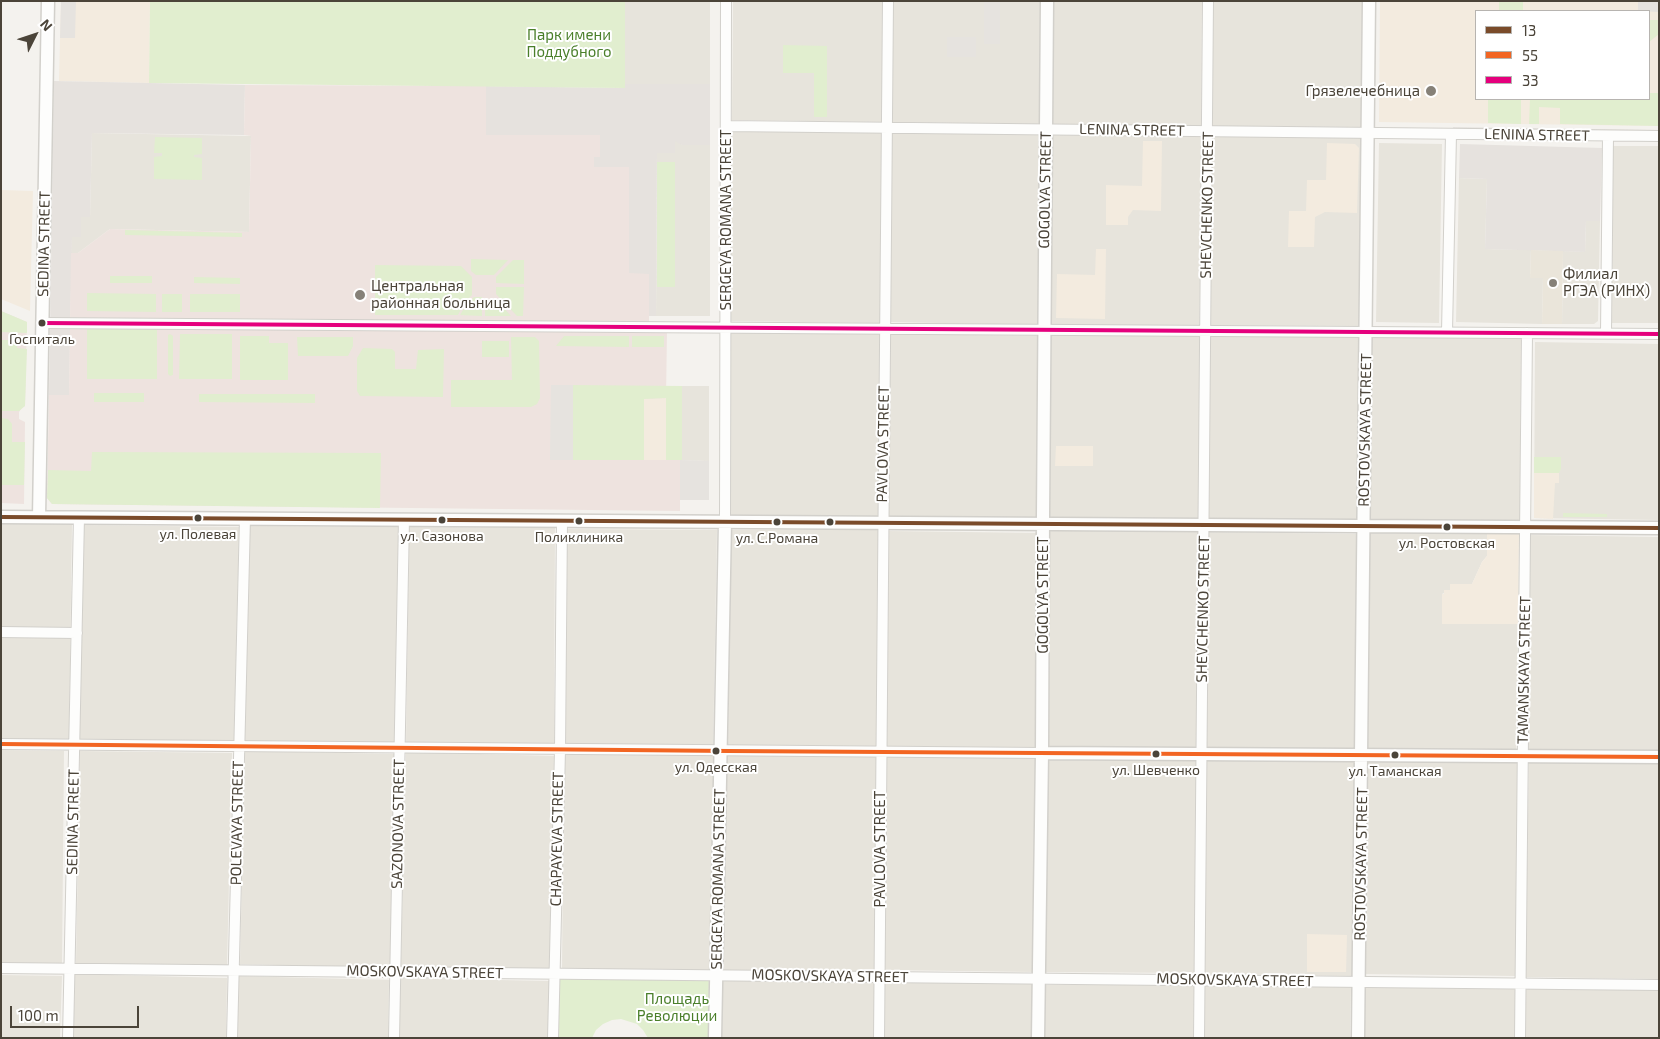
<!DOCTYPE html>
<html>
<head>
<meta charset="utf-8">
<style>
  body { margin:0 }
  #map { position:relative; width:1660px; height:1039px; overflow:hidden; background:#f4f2ee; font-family:"Exo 2",sans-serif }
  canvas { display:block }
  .frame { position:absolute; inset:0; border:2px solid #4b4439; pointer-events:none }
  .legend { position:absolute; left:1475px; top:10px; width:175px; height:90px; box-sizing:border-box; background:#fff; border:1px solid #b7b4b0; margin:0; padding:6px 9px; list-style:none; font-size:15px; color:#4b4439 }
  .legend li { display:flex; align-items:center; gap:10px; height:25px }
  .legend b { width:25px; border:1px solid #b7b4b0 }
  .north { position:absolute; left:10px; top:10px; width:50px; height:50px; -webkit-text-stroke:4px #fff; paint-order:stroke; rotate:49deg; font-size:14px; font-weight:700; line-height:20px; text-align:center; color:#4b4439 }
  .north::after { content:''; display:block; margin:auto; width:18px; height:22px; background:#4b4439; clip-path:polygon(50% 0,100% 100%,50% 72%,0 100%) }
  .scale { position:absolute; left:10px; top:1006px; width:129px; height:22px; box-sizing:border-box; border:2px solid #4b4439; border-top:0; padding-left:6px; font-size:15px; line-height:18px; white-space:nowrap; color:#4b4439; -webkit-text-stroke:4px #fff; paint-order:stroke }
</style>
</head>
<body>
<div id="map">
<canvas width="1660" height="1039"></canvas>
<div class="frame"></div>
<ul class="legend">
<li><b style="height:6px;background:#7a4b2a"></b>13</li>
<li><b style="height:6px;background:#f26522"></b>55</li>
<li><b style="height:6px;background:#e5007d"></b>33</li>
</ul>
<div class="north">N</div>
<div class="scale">100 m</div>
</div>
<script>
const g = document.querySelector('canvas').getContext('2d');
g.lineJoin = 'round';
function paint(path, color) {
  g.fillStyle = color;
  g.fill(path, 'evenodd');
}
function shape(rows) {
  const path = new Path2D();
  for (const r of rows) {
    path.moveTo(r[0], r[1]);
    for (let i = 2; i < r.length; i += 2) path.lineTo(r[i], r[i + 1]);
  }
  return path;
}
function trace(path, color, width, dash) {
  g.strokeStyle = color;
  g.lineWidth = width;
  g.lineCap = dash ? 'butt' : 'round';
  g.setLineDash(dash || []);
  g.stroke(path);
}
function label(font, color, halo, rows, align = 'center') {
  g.font = font + ' "Exo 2",sans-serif';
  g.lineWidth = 4;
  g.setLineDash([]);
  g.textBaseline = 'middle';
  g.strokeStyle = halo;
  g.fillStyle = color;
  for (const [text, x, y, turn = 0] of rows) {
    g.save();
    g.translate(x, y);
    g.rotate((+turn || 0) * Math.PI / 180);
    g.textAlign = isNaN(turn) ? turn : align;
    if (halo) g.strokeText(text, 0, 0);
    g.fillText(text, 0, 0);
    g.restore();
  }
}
paint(shape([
  [625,1,710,1,710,84,625,84],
  [733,1,882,1,883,122,732,120],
  [893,1,1042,1,1041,124,891,122],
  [1053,1,1202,1,1201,126,1052,125],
  [1213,1,1365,1,1363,127,1211,126],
  [732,129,882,131,880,323,730,321],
  [892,131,1041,133,1040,325,890,322],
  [92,133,251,136,249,232,110,229,78,253,71,253,72,237,81,237,81,217,90,217],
  [1053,133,1203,136,1199,326,1051,325],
  [675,136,682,145,710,145,710,316,656,316,657,153],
  [1211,136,1363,138,1359,326,1209,325],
  [1379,143,1442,144,1439,323,1376,322],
  [1613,146,1659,146,1659,323,1612,323],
  [1459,178,1487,179,1485,249,1531,250,1530,278,1543,278,1542,324,1456,322],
  [1586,221,1600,221,1598,321,1594,324,1562,324,1563,251,1585,252],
  [731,332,880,333,878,517,730,516],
  [891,334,1040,336,1038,518,888,517],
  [1051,334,1201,336,1198,519,1048,518],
  [1093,446,1093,466,1056,466],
  [1210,334,1360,337,1357,522,1208,519],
  [1371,336,1521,337,1520,523,1369,521],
  [1535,342,1659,344,1659,520,1534,518],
  [667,386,709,386,709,461,666,460],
  [1,524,72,524,69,741,1,740],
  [83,525,239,527,234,742,79,740],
  [247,526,398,527,397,743,244,741],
  [409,527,555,528,554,746,406,743],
  [567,529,717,530,713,748,565,746],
  [731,530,879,530,876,746,728,745],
  [1049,530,1198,531,1197,750,1048,749],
  [889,531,1038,533,1035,748,886,747],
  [1208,532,1358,534,1355,752,1206,749],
  [1370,533,1487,533,1487,556,1482,562,1472,584,1451,584,1450,590,1442,594,1442,623,1518,624,1516,752,1367,752],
  [1529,535,1659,537,1659,751,1527,750],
  [1,750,64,751,62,964,1,964],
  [80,751,232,753,227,966,76,963],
  [245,751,395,754,390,968,240,964],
  [406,752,554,756,550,970,401,966],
  [564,754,714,755,711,971,562,968],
  [725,755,878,757,875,973,722,970],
  [886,757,1036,758,1034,972,884,970],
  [1047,759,1197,761,1194,973,1044,972],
  [1206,760,1354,762,1352,976,1202,974],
  [1367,761,1521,762,1515,976,1364,974],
  [1529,761,1659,764,1659,979,1525,977],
  [75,974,227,978,226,1038,73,1038],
  [1,975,62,976,60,1038,1,1038],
  [238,976,389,980,388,1038,237,1038],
  [399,978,549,981,549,1038,399,1038],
  [720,980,876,982,876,1038,720,1038],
  [884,983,1033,983,1032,1038,883,1038],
  [1044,985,1194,985,1193,1038,1044,1038],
  [1204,985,1351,986,1350,1038,1203,1038],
  [1364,987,1516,988,1515,1038,1364,1038],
  [1525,988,1659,989,1659,1038,1525,1038]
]), '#e7e4dc');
paint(shape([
  [61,1,150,1,149,83,59,81],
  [1380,1,1659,1,1659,126,1379,122],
  [1476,11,1649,11,1649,99,1476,99],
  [1143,141,1162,141,1161,211,1133,210,1128,217,1128,225,1106,225,1106,185,1142,186],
  [1327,143,1355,144,1359,148,1357,213,1325,212,1315,217,1314,247,1288,247,1289,211,1306,211,1307,180,1326,180],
  [1,190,33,191,30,311,1,299],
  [1096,249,1106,249,1105,319,1056,318,1057,274,1095,275],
  [644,398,666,398,666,460,644,460],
  [1056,446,1093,446,1093,466,1055,466],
  [1534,473,1559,473,1559,483,1555,483,1553,519,1534,518],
  [1487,533,1519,534,1518,624,1442,624,1442,594,1444,594,1444,590,1450,590,1450,584,1472,584,1482,562,1487,556],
  [1307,934,1347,935,1346,972,1307,972]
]), '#f3ebdf');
paint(shape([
  [54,81,245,85,244,135,92,133,90,217,81,217,81,237,72,237,69,395,49,395],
  [625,84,710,84,710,145,682,145,675,141,675,153,657,153,656,316,649,316,649,274,629,274,629,167,594,167,594,157,599,157,486,135,486,86,624,88],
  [1460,144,1602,148,1600,221,1586,221,1585,252,1485,249,1487,179,1459,178]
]), '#e6e2de');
paint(shape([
  [1531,250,1563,251,1562,324,1542,324,1543,278,1530,278]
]), '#eae5da');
paint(shape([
  [245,85,486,86,486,135,600,135,600,157,594,157,594,167,629,167,629,273,649,274,649,330,667,331,666,398,644,399,644,460,680,460,680,511,52,504,47,498,49,395,69,395,71,253,78,253,110,229,249,232,251,136,244,135],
  [1,311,27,322,25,406,22,408,19,412,19,419,25,422,24,504,1,503]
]), '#eee3df');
paint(shape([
  [150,1,625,1,625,88,149,83],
  [1499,1,1523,1,1523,11,1499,11],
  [1649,20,1659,20,1659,34,1649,42],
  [783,45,827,46,827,117,814,117,814,73,783,73],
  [1649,93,1659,93,1659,126,1560,124,1560,108,1539,107,1539,124,1529,124,1530,99,1649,99],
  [1488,99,1521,99,1521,124,1488,123],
  [155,137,202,138,202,154,194,155,194,157,202,158,202,180,154,179,154,157,162,156,162,153,154,153],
  [657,162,675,162,675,287,657,287],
  [125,230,242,233,242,237,125,235],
  [471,259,508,260,494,275,476,275,471,271],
  [513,260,524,260,524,284,496,283,496,277],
  [375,265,461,266,472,277,472,295,464,303,458,315,375,315],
  [110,276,152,276,152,283,110,283],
  [194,277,240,278,240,284,194,283],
  [496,287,524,287,523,316,517,316,496,294],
  [87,293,156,294,156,312,87,311],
  [162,294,182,294,182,312,162,312],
  [190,294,240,294,240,312,190,312],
  [474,297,482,297,482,316,460,315,466,305],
  [485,304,500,304,511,316,485,316],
  [1,311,27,322,27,333,1,332],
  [87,325,157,326,157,379,87,379],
  [170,334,173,336,173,375,170,376,168,374,168,335],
  [180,334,232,334,232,379,179,379],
  [240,336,269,336,269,343,288,343,288,380,240,380],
  [564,336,629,336,629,347,556,346],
  [632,336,664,336,664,347,632,347],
  [297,337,353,337,353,346,348,356,298,356],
  [511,337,535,337,539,341,540,398,537,404,531,407,451,407,451,380,512,380],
  [2,340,17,340,17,348,27,349,25,406,19,411,1,411],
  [482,341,509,341,509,357,482,357],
  [363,348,392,349,395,352,395,369,416,369,418,350,444,349,443,397,360,396,357,391,357,358],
  [573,385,682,386,682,460,666,460,666,398,644,399,644,460,573,460],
  [94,393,144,393,144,402,94,402],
  [199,394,315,394,315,403,199,402],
  [1,418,8,419,12,424,12,442,25,442,24,485,1,485],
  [92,452,381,453,380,508,52,504,47,498,48,470,91,471],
  [1534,457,1561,457,1561,469,1559,473,1534,473],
  [1563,513,1607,514,1607,517,1563,517],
  [559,977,709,978,708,1038,648,1038,643,1030,637,1024,621,1019,612,1020,603,1024,596,1030,592,1038,559,1038]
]), '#e1eecf');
paint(shape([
  [61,1,76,1,75,38,60,38],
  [1638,1,1659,1,1659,12,1638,11],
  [984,2,1000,2,1000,44,984,44],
  [947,37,976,37,976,57,947,57],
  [1453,127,1659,130,1659,135,1453,132],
  [551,385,573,385,573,460,550,460],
  [680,460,709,461,709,500,680,500]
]), '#e6e3df');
const minor = shape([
  [726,126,1659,136],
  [42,323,1659,334],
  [1447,332,1451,134],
  [1606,333,1608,136],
  [725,522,726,1],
  [1,632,77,633],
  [1,744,1042,753],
  [1,968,1659,985],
  [68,1038,79,517],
  [232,1038,245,518],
  [394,1038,404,519],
  [553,1038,560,750,562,520],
  [879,1038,888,1],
  [1199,1038,1208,1],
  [1520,1038,1527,333]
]);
const tertiary = shape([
  [1,517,1659,528],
  [39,517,48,1],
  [1042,753,1659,757],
  [715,1038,725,522],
  [1038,1038,1042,753,1043,516,1047,1],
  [1358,1038,1369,1]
]);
trace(minor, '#d2d0cb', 12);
trace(tertiary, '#d2d0cb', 15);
trace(minor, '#fdfdfc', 10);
trace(tertiary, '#fdfdfc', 12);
trace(shape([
  [1,517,1659,528]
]), '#7a4b2a', 4);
trace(shape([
  [1,744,729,751,1659,757]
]), '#f26522', 4);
trace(shape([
  [42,323,1659,334]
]), '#e5007d', 4);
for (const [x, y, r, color] of [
  [1431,91,6,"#868178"],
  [1553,283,5,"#868178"],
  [360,295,6,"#868178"],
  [42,323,4.5,"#4b4439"],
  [198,518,4.5,"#4b4439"],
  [442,520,4.5,"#4b4439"],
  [579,521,4.5,"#4b4439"],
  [777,522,4.5,"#4b4439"],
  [830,522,4.5,"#4b4439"],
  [1447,527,4.5,"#4b4439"],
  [716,751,4.5,"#4b4439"],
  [1156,754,4.5,"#4b4439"],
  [1395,755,4.5,"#4b4439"]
]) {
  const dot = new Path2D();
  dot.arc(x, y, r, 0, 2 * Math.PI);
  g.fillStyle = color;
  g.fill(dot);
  trace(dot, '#fff', 2);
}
label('14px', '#4b4439', '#fff', [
  ["Госпиталь",42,339],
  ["ул. Полевая",198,534],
  ["ул. Сазонова",442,536],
  ["Поликлиника",579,537],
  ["ул. С.Романа",777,538],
  ["ул. Ростовская",1447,543],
  ["ул. Одесская",716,767],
  ["ул. Шевченко",1156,770],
  ["ул. Таманская",1395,771]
]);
label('15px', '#4a7f2a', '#fff', [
  ["Парк имени",569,35],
  ["Поддубного",569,52],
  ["Площадь",677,999],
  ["Революции",677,1016]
]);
label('15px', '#4b4439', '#fff', [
  ["Грязелечебница",1420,91,"right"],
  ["Филиал",1563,274],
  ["РГЭА (РИНХ)",1563,291],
  ["Центральная",371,286],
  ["районная больница",371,303]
], 'left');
label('15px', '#4b4439', '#fff', [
  ["LENINA STREET",1132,130,1],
  ["LENINA STREET",1537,135,1],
  ["GOGOLYA STREET",1045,190,-89],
  ["SHEVCHENKO STREET",1207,205,-89],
  ["SERGEYA ROMANA STREET",726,220,-90],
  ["SEDINA STREET",44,244,-89],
  ["ROSTOVSKAYA STREET",1365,430,-89],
  ["PAVLOVA STREET",883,444,-89],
  ["GOGOLYA STREET",1043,595,-90],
  ["SHEVCHENKO STREET",1203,609,-89],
  ["TAMANSKAYA STREET",1524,670,-89],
  ["SEDINA STREET",73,822,-89],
  ["POLEVAYA STREET",237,823,-89],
  ["SAZONOVA STREET",398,824,-89],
  ["CHAPAYEVA STREET",557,839,-89],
  ["PAVLOVA STREET",880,849,-90],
  ["ROSTOVSKAYA STREET",1361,864,-89],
  ["SERGEYA ROMANA STREET",718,879,-89],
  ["MOSKOVSKAYA STREET",425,972,1],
  ["MOSKOVSKAYA STREET",830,976,1],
  ["MOSKOVSKAYA STREET",1235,980,1]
]);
</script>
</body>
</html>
